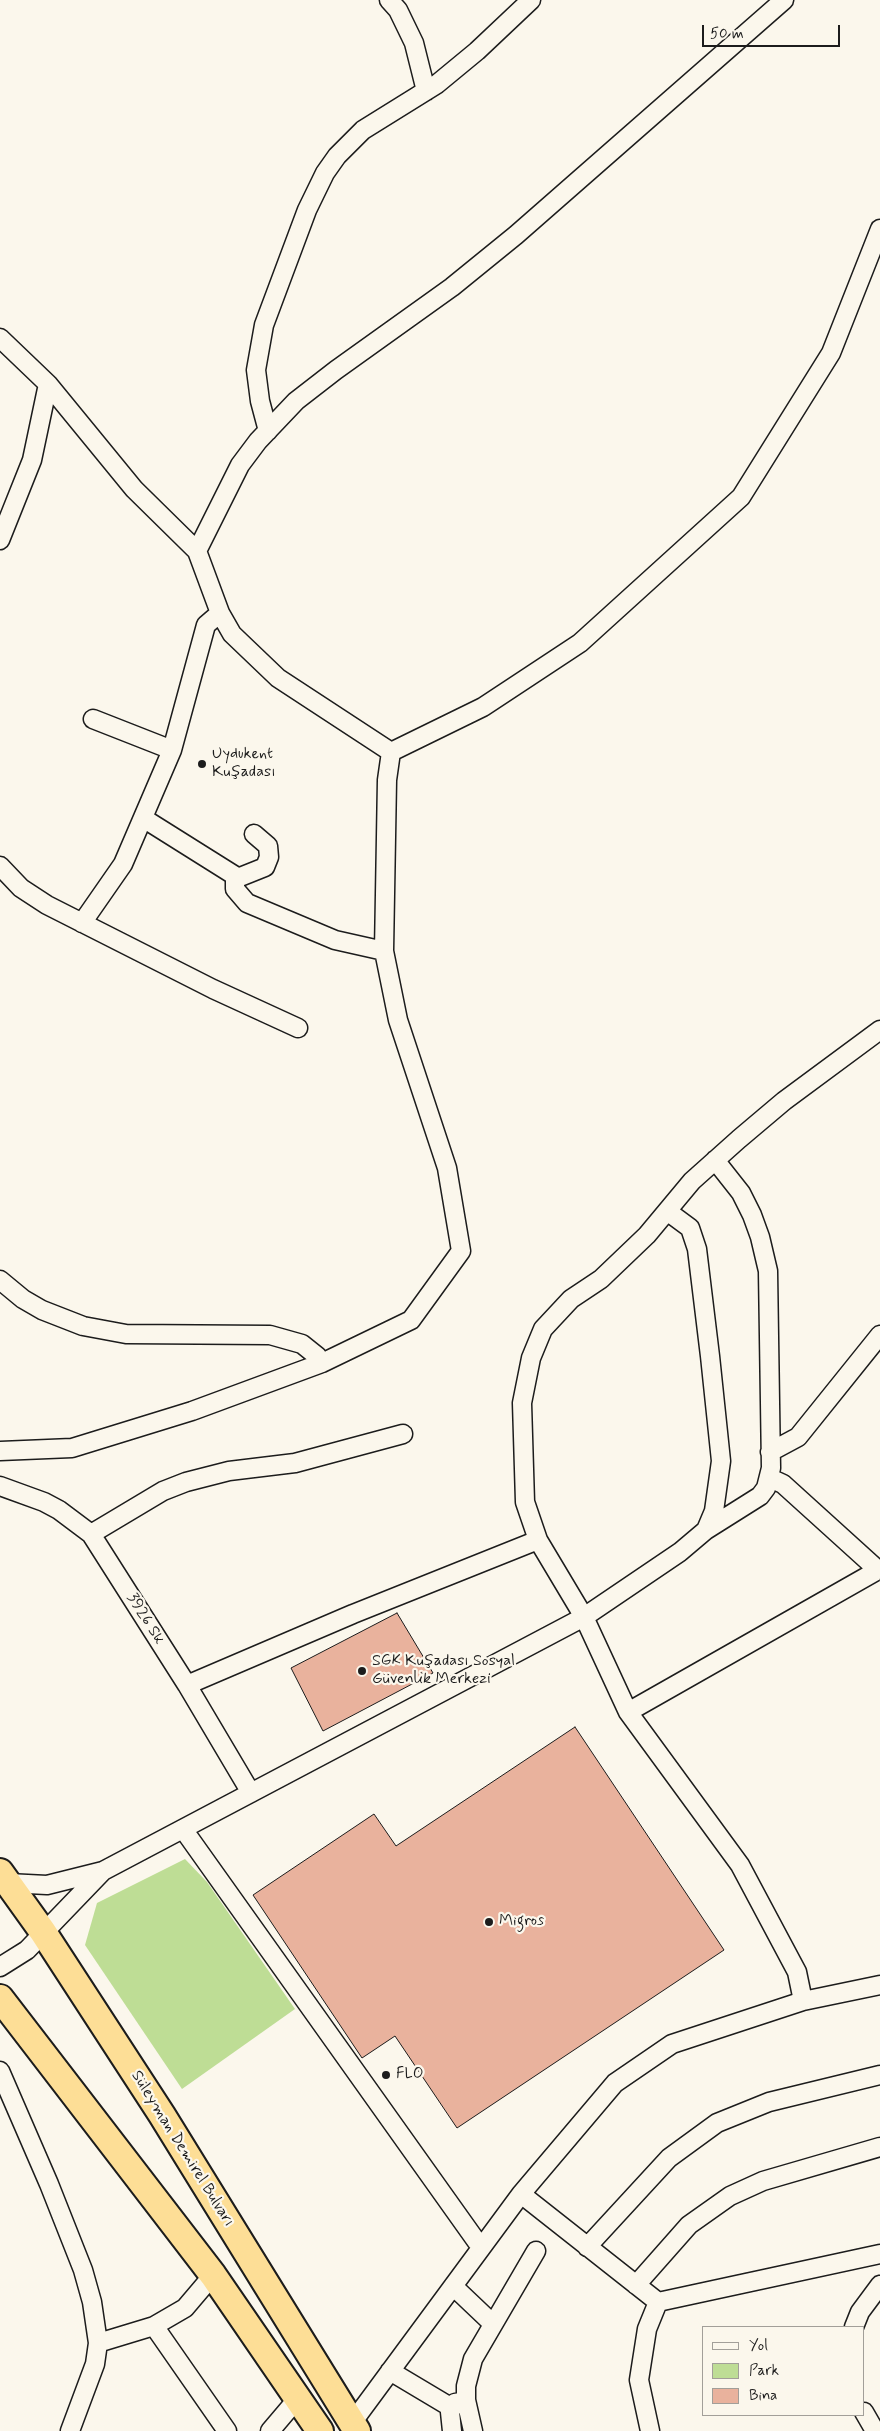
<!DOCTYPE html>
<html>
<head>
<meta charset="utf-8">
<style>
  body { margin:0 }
  #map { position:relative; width:880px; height:2431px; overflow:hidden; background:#fbf7ec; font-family:Mynerve,sans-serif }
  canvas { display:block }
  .legend { position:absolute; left:702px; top:2326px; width:162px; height:90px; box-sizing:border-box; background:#fbf7ec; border:1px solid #a29f99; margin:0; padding:6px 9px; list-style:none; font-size:15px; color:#1c1c1c }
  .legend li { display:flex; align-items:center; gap:10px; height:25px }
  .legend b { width:25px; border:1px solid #a29f99 }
  .scale { position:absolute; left:702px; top:25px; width:138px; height:22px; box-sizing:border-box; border:2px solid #1c1c1c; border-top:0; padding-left:6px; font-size:15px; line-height:18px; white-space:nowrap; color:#1c1c1c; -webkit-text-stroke:4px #fbf7ec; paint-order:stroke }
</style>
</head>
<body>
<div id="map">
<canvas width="880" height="2431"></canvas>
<ul class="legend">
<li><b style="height:6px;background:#fbf7ec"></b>Yol</li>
<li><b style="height:14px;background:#bedd95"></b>Park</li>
<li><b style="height:14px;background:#e9b29d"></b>Bina</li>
</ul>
<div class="scale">50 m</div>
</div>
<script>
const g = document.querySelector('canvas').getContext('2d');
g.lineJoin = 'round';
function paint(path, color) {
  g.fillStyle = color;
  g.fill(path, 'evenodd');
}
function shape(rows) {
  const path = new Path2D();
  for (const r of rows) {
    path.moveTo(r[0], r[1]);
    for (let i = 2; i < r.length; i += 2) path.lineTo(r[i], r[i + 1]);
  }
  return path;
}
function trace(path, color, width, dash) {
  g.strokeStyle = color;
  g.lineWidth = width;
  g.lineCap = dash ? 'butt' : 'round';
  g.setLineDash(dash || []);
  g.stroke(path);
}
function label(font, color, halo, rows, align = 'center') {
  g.font = font + ' Mynerve,sans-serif';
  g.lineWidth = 4.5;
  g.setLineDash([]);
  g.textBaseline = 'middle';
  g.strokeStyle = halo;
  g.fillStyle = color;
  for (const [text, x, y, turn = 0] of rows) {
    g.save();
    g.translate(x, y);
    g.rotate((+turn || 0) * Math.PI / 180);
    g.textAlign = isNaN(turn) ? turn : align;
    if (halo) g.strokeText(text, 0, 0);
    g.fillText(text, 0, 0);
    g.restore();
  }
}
paint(shape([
  [185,1859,207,1882,295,2009,182,2089,85,1945,97,1903]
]), '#bedd95');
const building = shape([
  [397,1613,433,1673,323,1731,291,1668,397,1613],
  [575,1727,724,1950,457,2128,395,2036,362,2058,253,1895,374,1814,396,1846,575,1727]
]);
paint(building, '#e9b29d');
trace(building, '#1c1c1c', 1);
const minor = shape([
  [389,0,398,10,414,43,426,91],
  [0,338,48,384,134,489,197,551,220,613,232,634,278,678,391,752],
  [268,431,260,401,256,370,264,325,307,210,325,173,337,156,363,130,437,84,477,51,531,0],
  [0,540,32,460,48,384],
  [197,551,240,465,258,441,296,401,336,370,452,287,516,235,784,0],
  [93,719,172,750],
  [391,752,483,707,580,643,741,497,831,353,880,229],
  [143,818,237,877],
  [254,834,268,846,269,857,265,867,235,879,235,889,247,903,335,940,384,951],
  [0,866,21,888,47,905,213,989,298,1028],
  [82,923,123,864,172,750,206,625,220,613],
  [0,1280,23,1299,42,1310,83,1326,126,1334,270,1335,302,1344,317,1356,322,1363],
  [0,1451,72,1448,192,1411,322,1363,411,1320,461,1251,447,1168,398,1020,384,951,387,780,391,752],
  [770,1452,798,1437,880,1335],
  [770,1478,783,1484,878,1570],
  [0,1486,44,1502,59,1510,91,1534,187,1685,251,1793],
  [706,1530,760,1496,766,1488,771,1468,768,1271,760,1237,752,1215,741,1193,715,1160],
  [91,1534,163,1491,186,1482,229,1471,295,1463,403,1434],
  [187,1685,353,1614,538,1540],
  [628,1712,880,1569],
  [183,1829,477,2242],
  [0,1885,8,1883,47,1885,103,1871,584,1617,680,1552,706,1530,714,1511,721,1461,710,1356,697,1249,690,1228,667,1211],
  [0,1967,27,1950,103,1871],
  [803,2001,880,1985],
  [0,2071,49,2184,83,2270,92,2302,98,2343,95,2364,70,2431],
  [521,2194,658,2302,880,2254],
  [587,2247,669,2158,717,2123,769,2102,880,2075],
  [636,2285,689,2225,730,2196,763,2181,880,2147],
  [453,2286,493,2324],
  [154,2326,227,2431],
  [854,2327,860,2312,880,2285],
  [98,2343,154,2326,185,2308,213,2275],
  [390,2371,452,2408],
  [864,2412,875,2431],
  [352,2423,521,2194,615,2083,672,2044,803,2001,797,1972,740,1865,628,1712,584,1617,538,1540,525,1502,522,1403,531,1358,543,1329,571,1299,601,1279,647,1235,692,1181,739,1139,784,1101,880,1030],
  [270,2431,298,2398],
  [452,2431,450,2412,455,2403,461,2402],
  [473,2431,466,2400,466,2386,473,2359,536,2251],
  [650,2431,639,2380,647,2329,658,2302]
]);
const highway = shape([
  [0,1872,43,1932,162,2115,357,2431],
  [0,1998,213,2275,320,2431]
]);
trace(minor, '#1c1c1c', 21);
trace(highway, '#1c1c1c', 30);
trace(minor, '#fbf7ec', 18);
trace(highway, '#fdde96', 26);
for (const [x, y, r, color] of [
  [202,764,5,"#1c1c1c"],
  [362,1671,5,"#1c1c1c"],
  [489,1922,5,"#1c1c1c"],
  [386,2075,5,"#1c1c1c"]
]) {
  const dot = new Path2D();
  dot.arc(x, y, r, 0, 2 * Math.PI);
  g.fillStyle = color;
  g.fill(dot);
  trace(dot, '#fbf7ec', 2);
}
label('16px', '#1c1c1c', '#fbf7ec', [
  ["Uydukent",212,755],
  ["Kuşadası",212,773],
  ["SGK Kuşadası Sosyal",372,1662],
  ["Güvenlik Merkezi",372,1680],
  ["Migros",499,1922],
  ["FLO",396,2075]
], 'left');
label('16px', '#1c1c1c', '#fbf7ec', [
  ["3926 Sk",145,1619,58],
  ["Süleyman Demirel Bulvarı",182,2149,58]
]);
</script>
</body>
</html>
